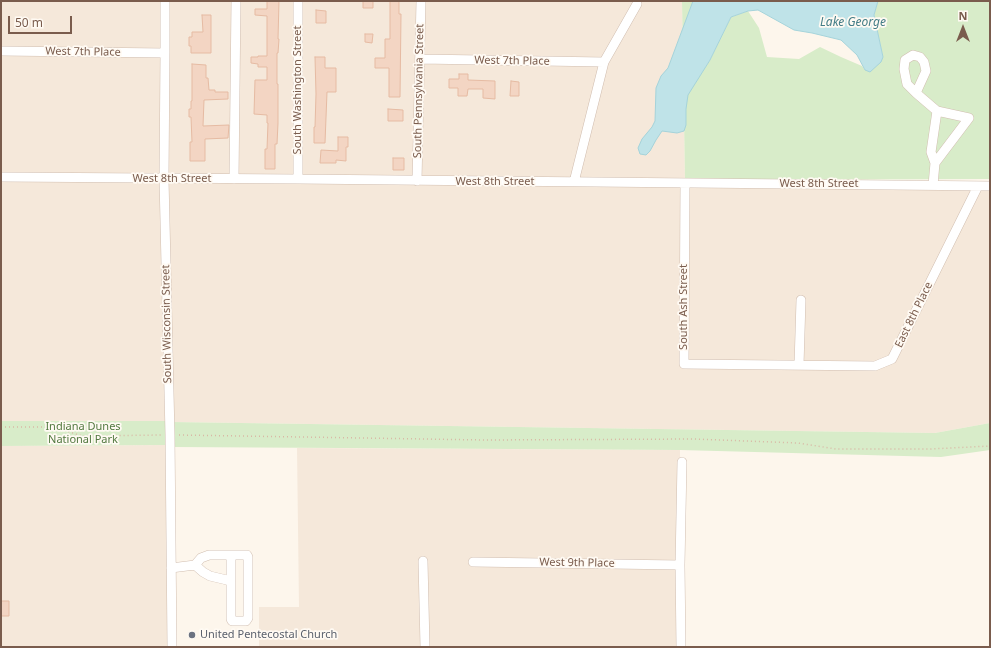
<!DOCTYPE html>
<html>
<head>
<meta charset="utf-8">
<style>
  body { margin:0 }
  #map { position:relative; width:991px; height:648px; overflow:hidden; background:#fdf6ec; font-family:"Noto Sans",sans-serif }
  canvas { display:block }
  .frame { position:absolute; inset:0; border:2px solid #7a5c4d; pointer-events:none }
  .north { position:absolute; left:943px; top:8px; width:40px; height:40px; -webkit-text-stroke:3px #fffaf3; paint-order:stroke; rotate:0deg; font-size:11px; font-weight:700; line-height:16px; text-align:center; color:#7a5c4d }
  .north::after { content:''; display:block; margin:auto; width:14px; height:18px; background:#7a5c4d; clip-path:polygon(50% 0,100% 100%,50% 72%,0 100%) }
  .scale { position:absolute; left:8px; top:16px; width:64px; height:18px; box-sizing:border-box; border:2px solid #7a5c4d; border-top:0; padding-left:5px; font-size:12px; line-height:14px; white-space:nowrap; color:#7a5c4d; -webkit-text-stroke:3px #fffaf3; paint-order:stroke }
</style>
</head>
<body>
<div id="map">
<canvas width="991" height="648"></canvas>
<div class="frame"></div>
<div class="north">N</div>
<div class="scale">50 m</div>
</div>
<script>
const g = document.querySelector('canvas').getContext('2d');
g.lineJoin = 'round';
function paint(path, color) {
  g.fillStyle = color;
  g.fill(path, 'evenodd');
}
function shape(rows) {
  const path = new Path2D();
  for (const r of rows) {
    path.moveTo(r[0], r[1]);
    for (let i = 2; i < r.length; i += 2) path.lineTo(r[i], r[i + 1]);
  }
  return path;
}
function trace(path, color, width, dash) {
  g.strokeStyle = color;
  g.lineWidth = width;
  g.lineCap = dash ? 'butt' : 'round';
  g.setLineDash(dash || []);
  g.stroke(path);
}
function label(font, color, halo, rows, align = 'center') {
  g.font = font + ' "Noto Sans",sans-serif';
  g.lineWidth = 3.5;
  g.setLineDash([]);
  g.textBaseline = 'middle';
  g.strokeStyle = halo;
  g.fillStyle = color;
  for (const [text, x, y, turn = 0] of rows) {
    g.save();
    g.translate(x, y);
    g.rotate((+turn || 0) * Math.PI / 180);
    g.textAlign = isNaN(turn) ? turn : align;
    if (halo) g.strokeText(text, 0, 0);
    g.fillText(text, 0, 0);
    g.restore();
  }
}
paint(shape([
  [1,1,162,1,165,421,1,421],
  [166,1,682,1,685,180,166,175],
  [166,181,990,188,990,423,935,433,171,422],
  [170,435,172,647,1,647,1,446,165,445],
  [297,448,680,450,681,647,259,647,259,607,299,607]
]), '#f5e8da');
paint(shape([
  [682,1,693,1,692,3,693,85,710,60,731,17,748,11,759,28,767,57,799,59,820,47,841,57,862,66,865,70,883,57,874,15,878,1,990,1,990,179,685,180],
  [1,421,165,421,165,445,1,446],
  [171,422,935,433,990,423,990,450,941,457,680,450,172,447]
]), '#d8ecc9');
const water = shape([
  [693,1,878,1,874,15,883,57,881,62,870,72,865,70,857,55,841,40,812,33,794,30,758,10,748,11,731,17,710,60,688,95,686,109,686,125,684,131,677,133,662,131,656,140,650,151,646,155,640,154,638,148,642,139,652,127,655,121,656,88,661,76,668,68,693,1]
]);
paint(water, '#bfe3e8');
trace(water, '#a5d3da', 1);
const building = shape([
  [267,1,279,1,278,39,279,39,278,53,277,53,277,84,278,84,278,123,277,144,275,144,275,169,265,169,265,149,267,149,268,123,267,123,267,115,254,114,255,80,267,80,267,67,258,67,258,64,251,63,251,57,258,57,258,56,267,56,267,16,255,15,255,9,267,9,267,1],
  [363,1,373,1,373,8,363,8,363,1],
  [390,1,399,1,399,14,401,14,400,97,389,97,389,68,375,68,375,58,385,58,385,39,390,39,390,1],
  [316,10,326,11,326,23,316,23,316,10],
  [202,15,211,15,211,53,191,53,191,46,189,46,189,37,192,37,192,32,203,32,202,15],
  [365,34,373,34,372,43,365,42,365,34],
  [315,57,325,57,325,68,336,68,336,92,327,92,325,143,314,143,314,127,315,127,316,94,315,57],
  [192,64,206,65,206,78,208,78,209,90,215,90,215,92,228,92,228,99,204,100,203,126,229,125,228,138,205,139,205,161,190,161,190,142,192,142,191,117,189,117,189,109,191,109,191,101,192,101,192,64],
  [459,74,468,74,468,80,495,81,495,99,483,98,483,89,468,89,467,96,458,96,458,88,449,88,449,79,459,79,459,74],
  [511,81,519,82,519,96,510,96,511,81],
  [388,109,403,110,403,121,388,121,388,109],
  [338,137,348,137,348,147,346,147,346,161,336,160,336,163,320,163,321,150,338,151,338,137],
  [393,158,404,158,404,170,393,170,393,158],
  [1,601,9,601,9,616,1,616,1,601]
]);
paint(building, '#f3d5c3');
trace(building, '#e6bba3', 1);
const minor = shape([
  [165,1,165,53,164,179,170,435,172,647],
  [1,51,165,53],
  [420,59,604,62],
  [916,93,926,71,924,62,920,57,913,55,905,60,904,69,907,84,916,93,937,111],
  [1,177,298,179,990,186],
  [234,179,236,1],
  [298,179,298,1],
  [417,181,421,1],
  [574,182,604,62,637,4],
  [685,183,684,364,875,366,892,359,978,186],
  [933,185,935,163,931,152,937,111,969,118,935,163],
  [799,365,801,300],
  [423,561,425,647],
  [473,562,680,565],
  [195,565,201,558,209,555,247,555,248,557,248,618,246,621,232,621,231,619,231,556],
  [171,568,195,565,203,572,210,576,231,581],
  [681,647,680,565,682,462]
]);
trace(minor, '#d1beb0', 10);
trace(shape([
  [1,427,54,427,82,436,162,435],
  [179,435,485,440,694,439,798,443,836,449,931,449,990,446]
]), '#d9b8a5', 1.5, [1, 3]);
trace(minor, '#fff', 9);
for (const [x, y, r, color] of [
  [192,635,4,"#6b7280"]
]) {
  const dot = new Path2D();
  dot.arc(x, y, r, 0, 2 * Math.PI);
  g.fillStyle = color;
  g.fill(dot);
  trace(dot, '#fffaf3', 1.5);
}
label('11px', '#7a5c4d', '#fffaf3', [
  ["West 7th Place",83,52,1],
  ["West 7th Place",512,61,1],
  ["South Washington Street",298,90,-90],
  ["South Pennsylvania Street",419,91,-89],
  ["West 8th Street",172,179],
  ["West 8th Street",495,182],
  ["West 8th Street",819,184],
  ["South Ash Street",684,307,-90],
  ["East 8th Place",914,315,-64],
  ["South Wisconsin Street",167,324,-91],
  ["West 9th Place",577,563,1]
]);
label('11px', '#537a41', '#fffaf3', [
  ["Indiana Dunes",83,427],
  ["National Park",83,440]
]);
label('11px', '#5b616d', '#fffaf3', [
  ["United Pentecostal Church",200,635]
], 'left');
label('italic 12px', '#437c86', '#fffaf3', [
  ["Lake George",853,23]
]);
</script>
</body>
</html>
